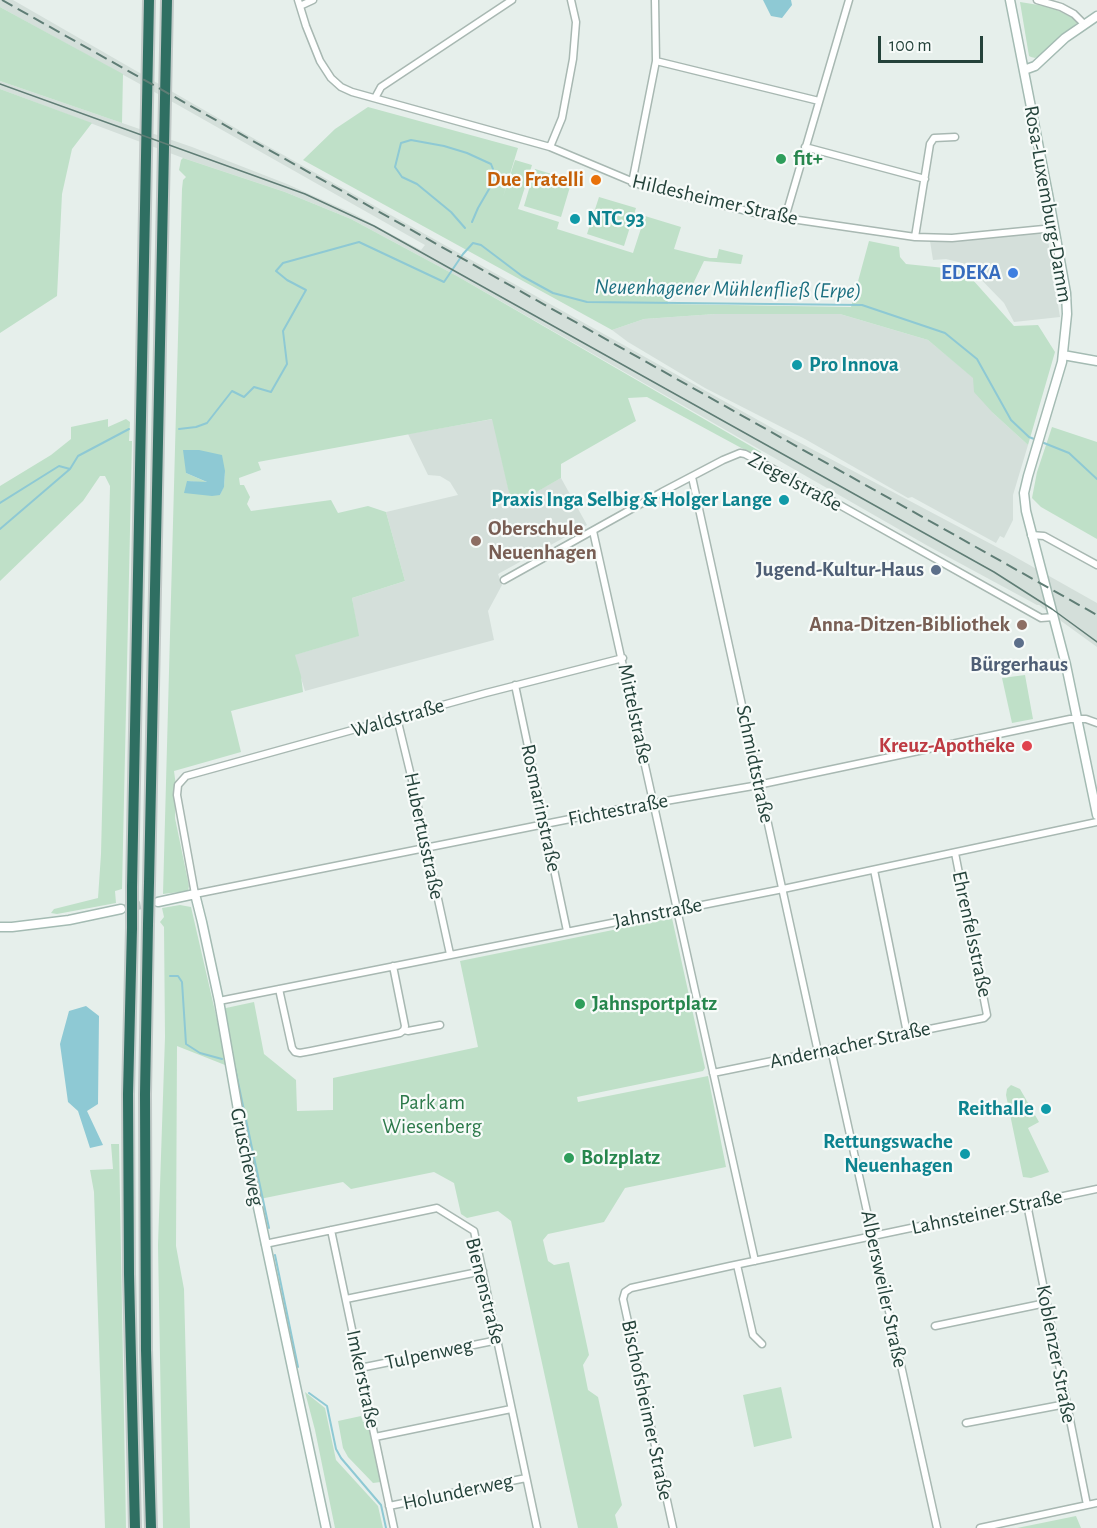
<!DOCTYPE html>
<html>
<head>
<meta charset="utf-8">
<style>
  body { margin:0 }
  #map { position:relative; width:1097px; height:1528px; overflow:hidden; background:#e6efeb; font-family:"Alegreya Sans",sans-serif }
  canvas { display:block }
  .scale { position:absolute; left:878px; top:36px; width:105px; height:27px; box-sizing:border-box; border:3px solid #24423a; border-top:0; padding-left:8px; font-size:18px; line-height:21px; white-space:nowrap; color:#24423a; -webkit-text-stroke:4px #f7fbf9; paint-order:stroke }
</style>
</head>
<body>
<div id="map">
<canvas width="1097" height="1528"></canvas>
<div class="scale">100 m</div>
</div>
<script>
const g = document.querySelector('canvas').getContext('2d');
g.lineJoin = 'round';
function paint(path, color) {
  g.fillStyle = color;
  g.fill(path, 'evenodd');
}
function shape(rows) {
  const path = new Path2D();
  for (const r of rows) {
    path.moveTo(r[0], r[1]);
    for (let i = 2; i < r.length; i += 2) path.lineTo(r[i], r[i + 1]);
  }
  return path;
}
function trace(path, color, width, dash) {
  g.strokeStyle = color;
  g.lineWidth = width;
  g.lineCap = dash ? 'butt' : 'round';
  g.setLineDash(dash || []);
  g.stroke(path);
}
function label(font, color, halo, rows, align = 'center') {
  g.font = font + ' "Alegreya Sans",sans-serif';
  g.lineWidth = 4.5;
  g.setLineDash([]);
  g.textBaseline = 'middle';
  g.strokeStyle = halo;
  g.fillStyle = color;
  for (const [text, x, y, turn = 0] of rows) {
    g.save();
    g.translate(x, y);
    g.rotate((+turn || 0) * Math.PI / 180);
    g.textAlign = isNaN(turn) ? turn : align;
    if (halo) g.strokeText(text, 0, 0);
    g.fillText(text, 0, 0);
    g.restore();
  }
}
paint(shape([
  [0,0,13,0,244,133,774,429,1010,554,1097,603,1097,647,1039,605,1037,605,928,546,457,276,351,219,285,192,183,158,0,89,0,81,192,147,287,184,354,214,421,250,425,245,178,105,0,7],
  [1038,233,1047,234,1060,317,1014,322,1004,303,966,264,946,259,933,260,930,241],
  [715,314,840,314,928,340,974,378,993,413,1028,445,1013,495,1013,520,1004,538,1000,536,996,543,912,497,908,498,805,439,705,388,628,342,612,330,644,319],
  [493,419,512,505,561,478,587,525,498,574,502,585,488,611,494,640,305,691,294,655,358,636,352,598,405,581,386,512,458,495,450,482,440,476,428,475,408,434]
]), '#d4dfda');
paint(shape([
  [1020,2,1051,7,1073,18,1077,23,1045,53,1035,58,1031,57,1029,56],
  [0,7,123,74,122,123,0,81],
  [0,89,92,123,72,149,62,194,57,296,0,333],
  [368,107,518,148,503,197,515,160,532,165,518,209,559,222,557,229,633,253,645,216,681,227,674,249,710,258,717,258,719,249,743,255,741,264,704,261,692,286,669,288,668,304,851,307,869,241,899,247,900,257,906,264,964,270,1014,326,1038,325,1055,352,1028,445,993,413,974,392,973,378,928,340,840,314,715,314,644,319,612,330,303,160,335,129],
  [183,158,285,192,351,219,457,276,761,452,758,457,647,397,628,398,636,421,561,464,561,478,512,506,492,419,258,462,261,470,239,478,240,485,244,485,250,497,247,504,251,511,331,500,338,513,368,506,386,512,405,581,352,598,359,636,295,655,301,676,303,692,231,711,241,752,174,771,176,786,175,818,189,886,188,891,163,894,182,189,183,180,186,177,179,170,181,160],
  [225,471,224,486,220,495,187,481,209,483,186,473],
  [535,169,572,180,561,217,524,206],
  [599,197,636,208,624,246,587,234],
  [108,419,108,427,126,419,130,422,129,441,132,441,122,889,115,891,116,903,57,914,51,913,54,909,98,898,101,854,110,486,105,476,100,476,83,501,0,581,0,486,51,455,71,439,71,427],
  [1052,427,1097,442,1097,539,1041,507,1032,498,1037,472],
  [1025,675,1033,719,1012,723,1002,678],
  [180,905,191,907,227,1063,225,1065,177,1046,176,1246,184,1289,190,1528,163,1528,158,1245,165,1037,164,927,160,922,164,917,162,908],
  [672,918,705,1068,703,1071,577,1097,578,1102,708,1076,726,1167,625,1188,604,1222,548,1234,543,1240,548,1261,554,1265,569,1262,589,1355,583,1365,588,1390,598,1397,622,1505,615,1515,618,1528,578,1528,511,1221,498,1211,467,1218,461,1214,454,1183,434,1172,351,1189,343,1182,260,1199,224,1012,226,1008,254,1002,264,1054,296,1080,297,1111,333,1110,333,1078,478,1047,460,961],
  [1011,1085,1020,1089,1039,1122,1028,1128,1049,1172,1031,1178,1023,1177,1006,1095,1007,1089],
  [111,1144,119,1144,126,1528,105,1528,94,1192,90,1170,113,1169],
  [781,1387,792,1438,754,1447,743,1395],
  [305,1392,325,1408,336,1460,378,1506,383,1528,335,1528,315,1430],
  [361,1416,363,1422,368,1421,381,1482,373,1483,348,1457,343,1448,338,1421],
  [1076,1516,1081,1528,1017,1528]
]), '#bfe0c8');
paint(shape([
  [763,0,791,0,792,5,782,18,771,16],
  [183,450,199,450,222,455,225,471,224,487,220,495,212,496,184,493,187,481,207,482,186,473],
  [86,1006,99,1016,98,1104,87,1111,103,1145,90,1148,78,1111,68,1102,60,1044,69,1011]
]), '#8ec9d4');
trace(shape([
  [465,228,451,212,417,184,402,177,395,167,401,143,411,140,444,146,467,153,491,164,495,174,492,184,478,208,472,222],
  [179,429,196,427,207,423,232,391,244,397,254,387,271,392,287,364,283,331,306,290,287,280,276,271,283,263,359,242,444,282,463,254,473,243,481,245,522,276,553,293,587,302,862,305,945,333,977,359,1011,420,1029,437,1069,453,1097,479],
  [0,503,59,466,70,469],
  [0,529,70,469,78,456,129,429],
  [170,976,178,976,182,982,186,1044,200,1053,222,1059],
  [235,1068,269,1228],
  [275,1255,298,1367],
  [309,1393,327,1406,336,1449,341,1458,381,1505,386,1528]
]), '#8ec9d4', 2);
trace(shape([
  [121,909,152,903]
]), '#bfccc8', 8, [8, 4]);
const street = shape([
  [298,0,306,26,320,61,331,78,341,87,352,92,550,147,643,186,764,215,915,237,952,238,1054,228],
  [1037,0,1061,7,1074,14,1084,24],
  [300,6,313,0],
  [656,61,819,101],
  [375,98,381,87,512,0],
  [550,147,562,118,573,59,576,22,571,0],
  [805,147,925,179],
  [632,183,656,61,655,0],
  [785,218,849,0],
  [915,237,930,144,934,138,955,137],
  [692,477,818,1052],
  [593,531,755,1261],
  [1031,535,1044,536,1097,565],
  [504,580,662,492,723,460,740,453,745,454,829,499,1041,618,1054,617],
  [623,658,486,693,186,776,178,785,177,795,195,894,625,808,753,786,1070,719,1086,719,1097,723],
  [515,685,567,931],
  [397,718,412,780,450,954],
  [874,870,907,1033],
  [279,989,292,1048,295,1052,300,1053,311,1051,400,1033,404,1030,405,1026,393,966],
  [219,1001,783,889,1097,822],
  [404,1030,408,1031,440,1025],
  [831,1049,937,1528],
  [713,1073,984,1018,987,1015,955,853],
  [1027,1204,1087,1505],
  [331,1230,394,1528],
  [265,1244,437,1208,474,1231,537,1528],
  [737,1265,753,1335,762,1344],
  [346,1299,483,1271],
  [935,1326,1046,1303],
  [360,1368,498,1340],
  [966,1423,1066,1404],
  [375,1437,511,1409],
  [389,1506,526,1478],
  [673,1528,623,1299,625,1292,631,1288,730,1266,1097,1189],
  [980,1528,1097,1503]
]);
const secondary = shape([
  [1010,0,1048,194,1066,293,1067,314,1062,362,1028,476,1024,493,1026,511,1066,665,1097,815],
  [1024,70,1035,66,1065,38,1097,16],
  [1063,355,1097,361],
  [158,902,195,894,202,922,219,1001,241,1127,326,1528],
  [0,927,12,927,69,920,121,909]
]);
const highway = shape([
  [149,883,167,0],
  [132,887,149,0],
  [148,924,145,1094,146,1350,151,1528],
  [132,928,128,1094,129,1274,135,1528]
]);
trace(street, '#a8b8b2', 9);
trace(secondary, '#a4bbb3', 11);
trace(highway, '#c2cac8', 14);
trace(street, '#fff', 6);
trace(secondary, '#fff', 8);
trace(highway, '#2f6f62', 10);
trace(shape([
  [0,84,305,194,374,226,994,572,1052,609,1097,642]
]), '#5f7d75', 1.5);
trace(shape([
  [2,0,1097,615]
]), '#5f7d75', 2, [12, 6]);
const highwayBridge = shape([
  [148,924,149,883],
  [132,928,132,887]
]);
trace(highwayBridge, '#c2cac8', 14, []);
trace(highwayBridge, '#2f6f62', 10);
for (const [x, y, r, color] of [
  [781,159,6,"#2e9e5b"],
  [596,180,6,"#e8710a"],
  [575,219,6,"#0f9aa8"],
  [1013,273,6,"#3f7fe0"],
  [797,365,6,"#0f9aa8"],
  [784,500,6,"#0f9aa8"],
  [476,541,6,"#8d6e63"],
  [936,570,6,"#5c6f8a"],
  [1022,625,6,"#8d6e63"],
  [1019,643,6,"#5c6f8a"],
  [1027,746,6,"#e0444e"],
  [580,1004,6,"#2e9e5b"],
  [1046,1109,6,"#0f9aa8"],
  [965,1154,6,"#0f9aa8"],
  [569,1158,6,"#2e9e5b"]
]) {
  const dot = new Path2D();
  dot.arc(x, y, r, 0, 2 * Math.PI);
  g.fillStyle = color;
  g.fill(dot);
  trace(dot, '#f7fbf9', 2);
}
label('bold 21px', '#27864d', '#f7fbf9', [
  ["fit+",793,159],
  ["Jahnsportplatz",592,1004],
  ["Bolzplatz",581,1158]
], 'left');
label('bold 21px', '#c56008', '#f7fbf9', [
  ["Due Fratelli",584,180]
], 'right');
label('21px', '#24423a', '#f7fbf9', [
  ["Hildesheimer Straße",715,200,13],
  ["Rosa-Luxemburg-Damm",1048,204,80],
  ["Ziegelstraße",795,482,28],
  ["Mittelstraße",635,714,78],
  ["Waldstraße",398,718,-16],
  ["Schmidtstraße",755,764,78],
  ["Rosmarinstraße",541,808,78],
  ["Fichtestraße",618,810,-11],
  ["Hubertusstraße",424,836,78],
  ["Jahnstraße",658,913,-11],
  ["Ehrenfelsstraße",972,934,78],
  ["Andernacher Straße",850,1045,-12],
  ["Gruscheweg",247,1157,78],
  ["Lahnsteiner Straße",987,1212,-12],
  ["Albersweiler Straße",884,1289,78],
  ["Bienenstraße",485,1291,76],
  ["Tulpenweg",429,1354,-12],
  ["Koblenzer Straße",1056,1354,79],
  ["Imkerstraße",363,1379,78],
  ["Bischofsheimer Straße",647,1410,78],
  ["Holunderweg",458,1492,-12]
]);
label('bold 21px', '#0d838f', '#f7fbf9', [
  ["NTC 93",587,219,"left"],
  ["Pro Innova",809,365,"left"],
  ["Praxis Inga Selbig & Holger Lange",772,500],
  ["Reithalle",1034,1109],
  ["Rettungswache",953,1142],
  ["Neuenhagen",953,1166]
], 'right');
label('bold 21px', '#366cbe', '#f7fbf9', [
  ["EDEKA",1001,273]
], 'right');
label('bold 21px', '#785e54', '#f7fbf9', [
  ["Oberschule",488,529],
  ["Neuenhagen",488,553],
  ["Anna-Ditzen-Bibliothek",1010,625,"right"]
], 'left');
label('bold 21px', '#4e5e75', '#f7fbf9', [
  ["Jugend-Kultur-Haus",924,570],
  ["Bürgerhaus",1019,665,"center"]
], 'right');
label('bold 21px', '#be3a42', '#f7fbf9', [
  ["Kreuz-Apotheke",1015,746]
], 'right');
label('21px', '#2d7a4b', '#f7fbf9', [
  ["Park am",432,1103],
  ["Wiesenberg",432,1127]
]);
label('italic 22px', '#1c6f80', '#f7fbf9', [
  ["Neuenhagener Mühlenfließ (Erpe)",728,289,1]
]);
</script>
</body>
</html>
